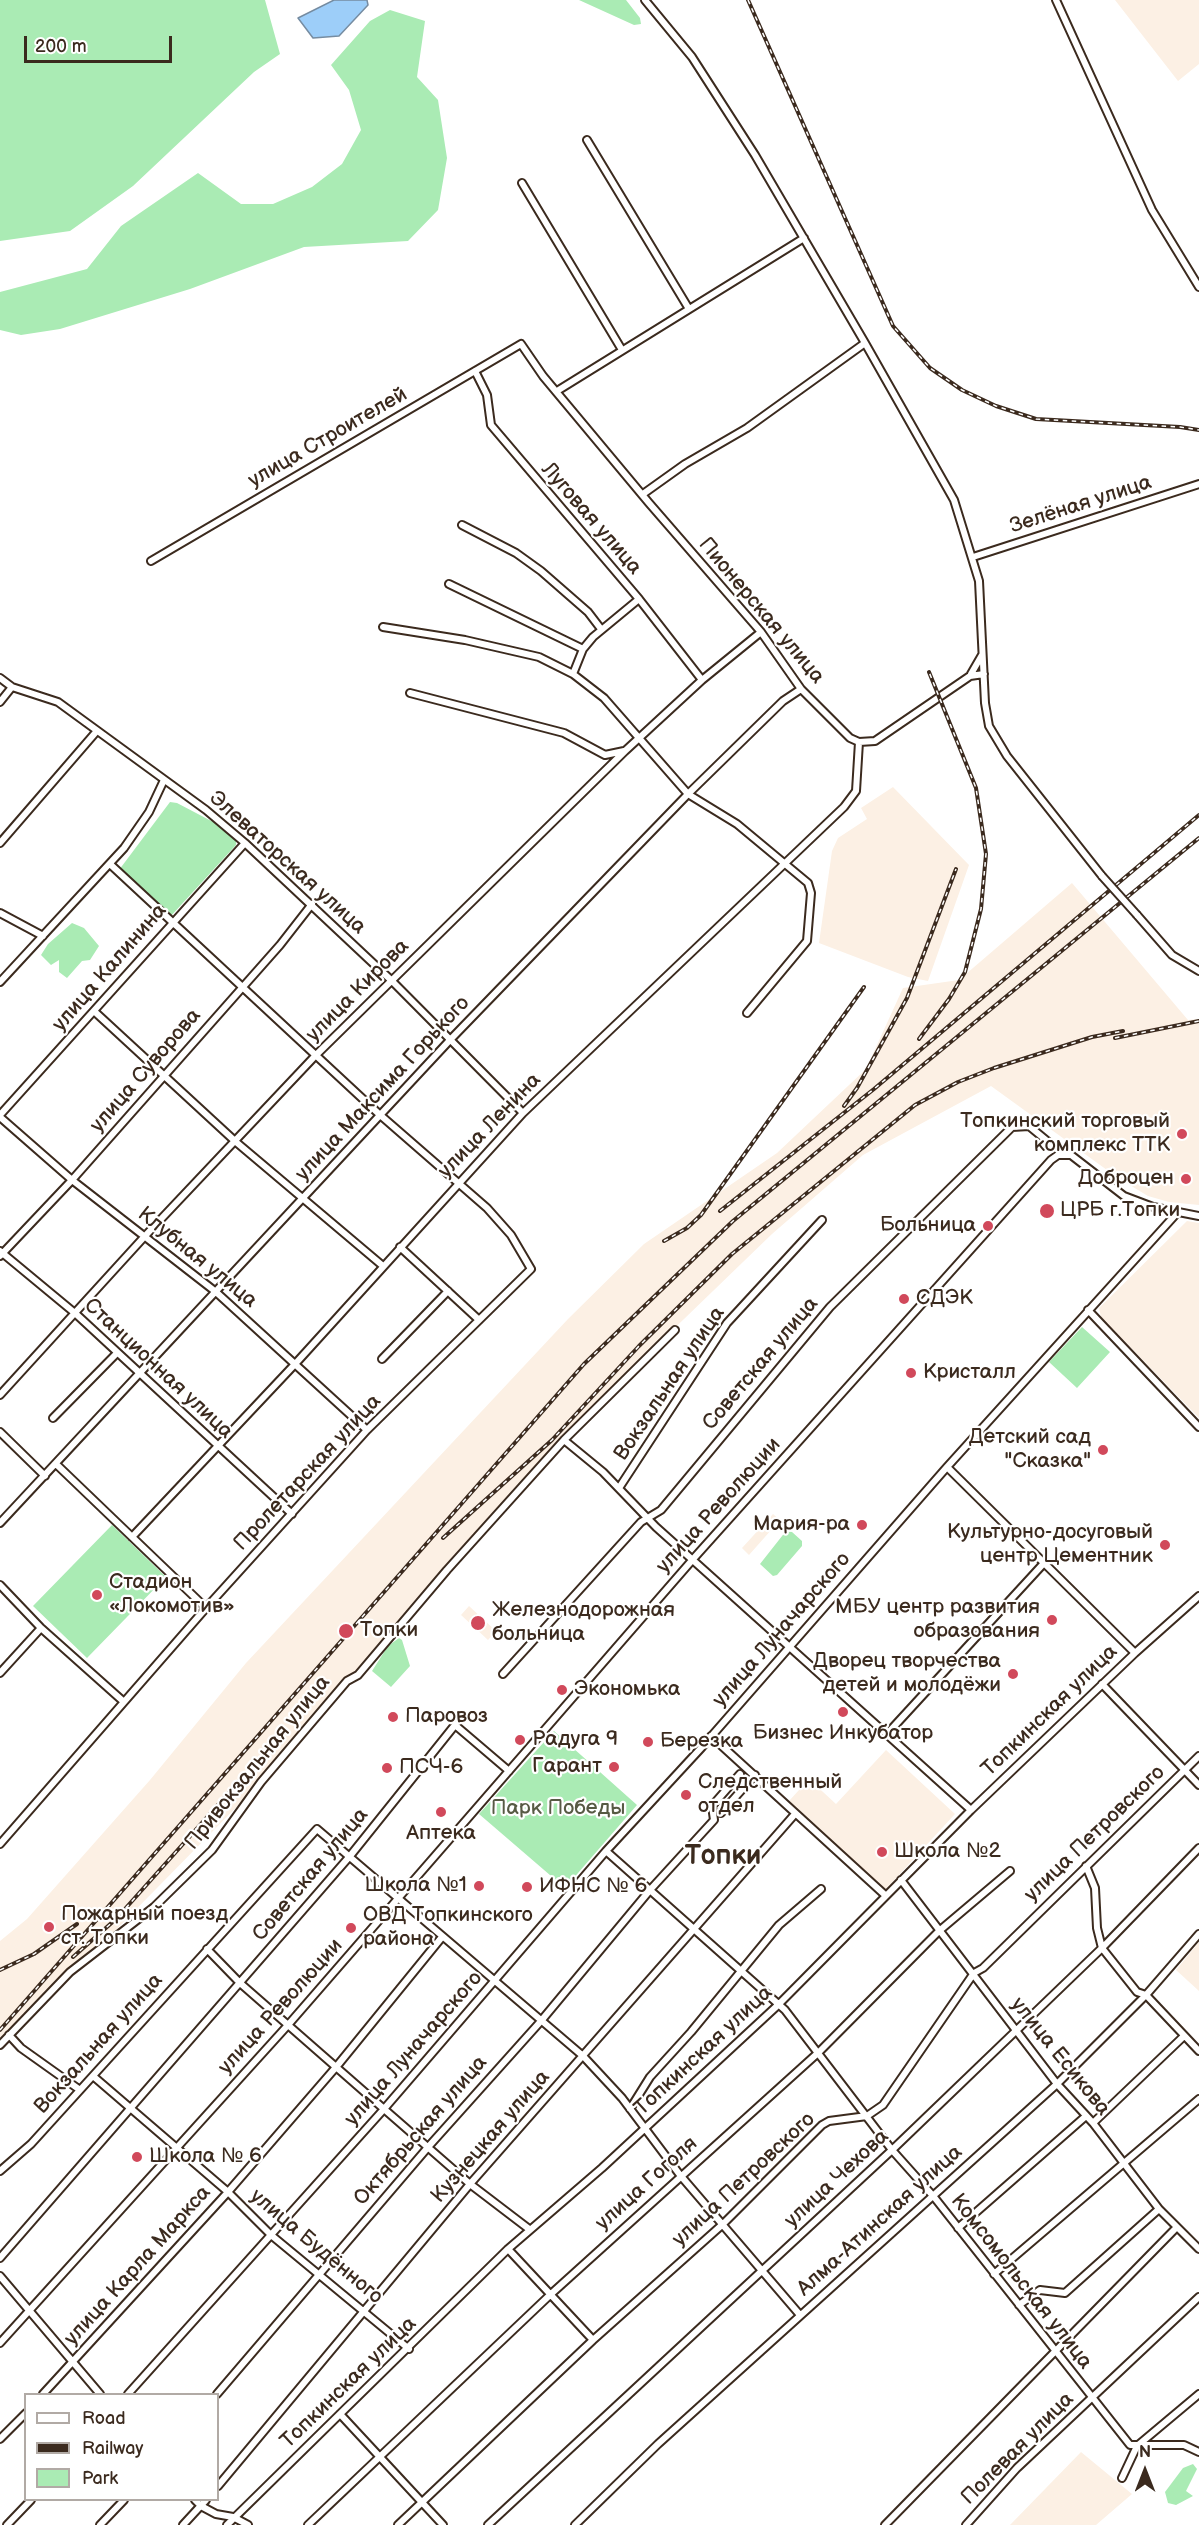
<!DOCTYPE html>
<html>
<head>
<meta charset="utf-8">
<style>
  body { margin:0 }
  #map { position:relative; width:1199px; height:2525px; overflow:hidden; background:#fff; font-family:"Balsamiq Sans",sans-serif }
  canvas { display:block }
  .legend { position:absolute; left:24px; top:2393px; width:195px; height:108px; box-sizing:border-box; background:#fff; border:2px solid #b1aaa5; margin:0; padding:8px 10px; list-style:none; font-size:18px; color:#3b2a1e }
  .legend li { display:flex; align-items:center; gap:12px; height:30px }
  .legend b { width:30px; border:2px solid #b1aaa5 }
  .north { position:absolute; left:1115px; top:2441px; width:60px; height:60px; -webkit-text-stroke:4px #fff; paint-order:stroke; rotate:0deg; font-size:16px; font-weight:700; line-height:24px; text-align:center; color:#3b2a1e }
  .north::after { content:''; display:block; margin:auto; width:21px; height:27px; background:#3b2a1e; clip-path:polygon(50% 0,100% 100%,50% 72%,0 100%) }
  .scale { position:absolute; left:24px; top:36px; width:148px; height:27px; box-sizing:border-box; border:3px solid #3b2a1e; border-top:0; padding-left:8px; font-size:18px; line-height:21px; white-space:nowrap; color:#3b2a1e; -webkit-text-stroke:4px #fff; paint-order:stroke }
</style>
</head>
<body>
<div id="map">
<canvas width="1199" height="2525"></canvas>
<ul class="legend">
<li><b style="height:8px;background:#fff"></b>Road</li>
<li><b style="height:8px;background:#3b2a1e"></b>Railway</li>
<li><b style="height:16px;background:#aaebb4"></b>Park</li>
</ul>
<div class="north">N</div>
<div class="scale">200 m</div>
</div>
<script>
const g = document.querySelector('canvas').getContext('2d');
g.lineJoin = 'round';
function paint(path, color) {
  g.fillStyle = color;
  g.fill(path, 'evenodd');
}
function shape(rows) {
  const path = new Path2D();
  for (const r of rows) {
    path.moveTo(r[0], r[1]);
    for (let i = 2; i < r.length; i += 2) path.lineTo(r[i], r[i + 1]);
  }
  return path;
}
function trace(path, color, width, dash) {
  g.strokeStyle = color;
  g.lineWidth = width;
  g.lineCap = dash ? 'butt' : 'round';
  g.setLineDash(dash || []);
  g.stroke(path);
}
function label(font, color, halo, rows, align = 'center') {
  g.font = font + ' "Balsamiq Sans",sans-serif';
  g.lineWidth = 4.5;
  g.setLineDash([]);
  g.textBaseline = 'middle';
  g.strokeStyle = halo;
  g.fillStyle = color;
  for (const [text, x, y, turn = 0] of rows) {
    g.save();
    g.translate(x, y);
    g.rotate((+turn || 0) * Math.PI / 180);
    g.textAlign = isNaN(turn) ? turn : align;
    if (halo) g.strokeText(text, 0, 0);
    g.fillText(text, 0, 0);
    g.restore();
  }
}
paint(shape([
  [1115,0,1199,0,1199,64,1178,81],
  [893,787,969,865,928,981,908,977,819,943,832,851,838,838,867,819,861,808],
  [1072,883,1188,1020,1199,1019,1199,1205,1169,1202,1148,1196,1118,1178,991,1086,863,1155,772,1234,596,1404,261,1782,0,2048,0,1941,27,1919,150,1780,246,1663,568,1319,644,1244,777,1153,866,1069,903,988,959,980],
  [1187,1221,1199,1223,1199,1418,1101,1317,1099,1308],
  [773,1514,780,1520,749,1555,742,1548],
  [469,1606,496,1631,488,1640,461,1615],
  [886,1750,955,1814,885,1890,789,1801,809,1779,836,1804],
  [1199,1942,1199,1991,1176,1970],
  [1081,2452,1132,2494,1096,2525,1010,2525]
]), '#fcf0e4');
paint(shape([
  [0,0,265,0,280,54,254,72,133,186,70,231,0,241],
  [579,0,626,0,640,18,641,24,634,25],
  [390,10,425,21,417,77,438,100,447,158,438,210,408,241,304,247,190,289,60,329,21,335,0,330,0,292,87,269,121,226,198,173,241,204,273,204,312,187,342,164,361,130,349,90,331,65,370,21],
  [170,802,177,803,217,824,236,840,236,845,170,917,119,870],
  [72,923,84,928,99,946,90,960,82,961,67,978,59,972,59,960,51,965,41,955,48,944],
  [1082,1327,1110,1352,1077,1388,1049,1362],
  [112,1525,166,1577,87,1658,33,1606],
  [786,1531,792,1532,802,1541,802,1546,777,1575,773,1576,760,1564],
  [399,1638,402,1640,410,1666,391,1687,372,1671,388,1646],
  [554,1731,637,1805,565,1888,479,1814],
  [1193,2464,1197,2469,1186,2491,1193,2496,1176,2505,1168,2503,1165,2492,1183,2468]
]), '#aaebb4');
const water = shape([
  [334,0,367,0,368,5,339,36,313,38,298,18,334,0]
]);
paint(water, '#9dcef9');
trace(water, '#768ca1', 1.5);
const minor = shape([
  [645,0,692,57,755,155,865,343,954,500,979,581,985,703,989,726,1007,756,1102,876],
  [1056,0,1152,210,1199,287],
  [587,140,689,309],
  [522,183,622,350],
  [475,371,487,395,491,425,639,599,702,680],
  [557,391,804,238],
  [643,494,685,464,747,428,865,343],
  [462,525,516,553,541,571,588,612,601,629],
  [973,557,1199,484],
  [151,561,521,344,543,376,649,503,761,632,801,689,850,738,859,742,875,741,970,676,984,674],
  [449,584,583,649],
  [383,627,465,640,539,657,573,674,604,698,688,794,737,824,808,883,811,893,807,941,747,1013],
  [573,674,583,649,593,637,639,599],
  [971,674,982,655],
  [0,678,12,687,58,702,206,810,245,843,392,981,523,1113],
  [410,693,564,733,605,755,624,751],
  [0,702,12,687],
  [0,843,96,732],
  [0,913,43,936],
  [1137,915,1172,955,1199,971],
  [0,982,124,848,149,812,164,780],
  [95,1012,236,1142,383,1266],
  [0,1115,245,843],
  [0,1117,72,1180,216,1292,367,1430],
  [400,1247,479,1320],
  [0,1251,76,1314,292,1514],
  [0,1256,72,1180,280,945,312,904],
  [1088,1310,1199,1427],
  [382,1359,448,1291],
  [0,1395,145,1236,316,1055,625,751,702,680,761,632],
  [53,1418,117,1353],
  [0,1432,45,1476],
  [564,1440,603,1472,656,1527,971,1810],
  [56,1464,206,1608],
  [947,1467,1135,1653],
  [619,1488,727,1323,822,1220],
  [0,1523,450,1040,688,794,783,701,801,689],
  [132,1537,296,1363,523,1113,844,807,856,791,859,742],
  [0,1585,41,1628,124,1702],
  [0,1673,41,1628],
  [503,1674,641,1522,661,1510,830,1307,1012,1127,1029,1126,1063,1154],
  [1102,1684,1199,1785],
  [887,1734,1045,1562],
  [711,1736,885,1895],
  [721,1813,755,1775],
  [0,1844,206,1608,367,1430,531,1269,511,1235,487,1208,379,1114,111,865],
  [606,1851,785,2010,892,2150,934,2197,1130,2445,1184,2445,1199,2452],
  [1086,1866,1095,1888,1097,1928,1102,1948,1137,1992,1146,1995,1199,2051],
  [901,1880,1057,2084,1093,2123,1159,2209,1199,2249],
  [207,1949,240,1983,384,2109,470,2184,529,2229],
  [9,2035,21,2048,80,2090],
  [0,2045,70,1972,154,1907,212,1850,261,1782,347,1681,358,1675,447,1570,564,1440,675,1330],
  [93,2076,228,2192,271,2235,409,2349],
  [630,2109,650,2077,691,2032,779,1925,821,1889],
  [1093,2123,1184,2036],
  [0,2171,31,2144,317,1829,583,2056,622,2098,680,2175,800,2315],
  [958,2228,1086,2116],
  [508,2249,593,2340],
  [0,2258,350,1856,455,1725,509,1771],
  [994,2274,1199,2099],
  [0,2276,100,2394],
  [1019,2305,1040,2290,1065,2293,1159,2209],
  [0,2343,288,2025,694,1558,1051,1160,1058,1155,1071,1155,1124,1196,1153,1207,1199,1216],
  [43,2394,228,2192,337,2066,442,1937],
  [128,2394,384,2109,606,1851,702,1747,947,1467,1177,1213],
  [217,2394,429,2146,541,2021,650,1890,714,1820,712,1806,740,1774],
  [340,2414,443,2525],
  [0,2439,26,2413],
  [1122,2478,1137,2446,1199,2394],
  [218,2486,470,2184,795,1814],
  [195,2500,201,2506,216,2514,233,2517,248,2525],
  [7,2525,31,2500],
  [100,2525,124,2500],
  [183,2525,206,2500],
  [227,2525,508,2249,602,2168,778,2005,971,1810,1135,1653,1199,1596],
  [308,2525,551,2294,819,2052,939,1931,1010,1871],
  [398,2525,593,2340,723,2224,822,2125,829,2121,867,2116,883,2105,974,1973,983,1968,1199,1756],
  [488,2525,892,2150,1102,1948,1199,1848],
  [575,2525,658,2444,1057,2084,1146,1995,1199,1934],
  [885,2525,1176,2228],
  [966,2525,1017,2468,1199,2297]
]);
trace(minor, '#3b2a1e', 10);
trace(minor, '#fff', 6);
const rail = shape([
  [748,0,893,326,930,368,962,390,996,406,1036,419,1180,427,1199,430],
  [1115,1038,1199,1021],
  [919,1039,949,999,965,972,981,909,986,854,976,788,929,672],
  [844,1106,857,1088,907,998,956,869],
  [720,1211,874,1089,1199,815],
  [664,1241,687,1228,701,1215,864,987],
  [443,1538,552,1440,639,1346,732,1254,915,1105,958,1082,994,1068,1092,1037,1123,1031],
  [73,1957,116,1919,242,1778],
  [0,1970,34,1954,77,1924],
  [0,2030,584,1364,733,1221,1199,838]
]);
trace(rail, '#3b2a1e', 4);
trace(rail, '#fff', 1.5, [4.5]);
const minorBridge = shape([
  [1102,876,1137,915]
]);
trace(minorBridge, '#3b2a1e', 10, []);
trace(minorBridge, '#fff', 6);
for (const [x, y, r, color] of [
  [1182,1134,6,"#d1495b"],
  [1186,1179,6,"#d1495b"],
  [1047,1211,8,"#d1495b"],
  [988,1226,6,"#d1495b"],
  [904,1299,6,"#d1495b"],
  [911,1373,6,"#d1495b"],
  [1103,1450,6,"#d1495b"],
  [862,1525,6,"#d1495b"],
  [1165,1545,6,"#d1495b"],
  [97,1595,6,"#d1495b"],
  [1052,1620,6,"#d1495b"],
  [478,1623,8,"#d1495b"],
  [346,1631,8,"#d1495b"],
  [1013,1674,6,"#d1495b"],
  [562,1690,6,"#d1495b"],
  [843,1712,6,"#d1495b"],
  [393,1717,6,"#d1495b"],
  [520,1740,6,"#d1495b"],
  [648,1742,6,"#d1495b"],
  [614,1767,6,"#d1495b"],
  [387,1768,6,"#d1495b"],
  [686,1795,6,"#d1495b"],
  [441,1812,6,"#d1495b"],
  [882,1852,6,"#d1495b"],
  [479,1886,6,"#d1495b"],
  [527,1887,6,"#d1495b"],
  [49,1927,6,"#d1495b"],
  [351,1928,6,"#d1495b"],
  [137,2157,6,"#d1495b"]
]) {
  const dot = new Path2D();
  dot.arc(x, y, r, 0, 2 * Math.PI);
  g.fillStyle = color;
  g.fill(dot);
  trace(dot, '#fff', 2);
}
label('21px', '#3b2a1e', '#fff', [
  ["улица Строителей",328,438,-30],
  ["Зелёная улица",1081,505,-18],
  ["Луговая улица",591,519,49],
  ["Пионерская улица",761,611,50],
  ["Элеваторская улица",287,863,42],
  ["улица Калинина",110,968,-49],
  ["улица Кирова",358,991,-45],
  ["улица Суворова",146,1071,-49],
  ["улица Максима Горького",383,1089,-47],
  ["улица Ленина",490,1126,-46],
  ["Клубная улица",197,1258,39],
  ["Советская улица",761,1364,-50],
  ["Станционная улица",158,1369,43],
  ["Вокзальная улица",670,1384,-56],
  ["Пролетарская улица",308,1473,-47],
  ["улица Революции",719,1506,-48],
  ["улица Луначарского",782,1630,-49],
  ["Топкинская улица",1050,1711,-44],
  ["Привокзальная улица",258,1763,-51],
  ["улица Петровского",1095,1834,-44],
  ["Советская улица",311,1875,-50],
  ["улица Революции",281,2007,-48],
  ["Вокзальная улица",99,2044,-48],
  ["улица Луначарского",414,2049,-49],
  ["Топкинская улица",704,2051,-43],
  ["улица Есикова",1060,2057,51],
  ["Октябрьская улица",421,2131,-49],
  ["Кузнецкая улица",491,2137,-49],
  ["улица Чехова",837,2179,-43],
  ["улица Петровского",744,2180,-43],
  ["улица Гоголя",647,2184,-42],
  ["Алма-Атинская улица",880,2221,-42],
  ["улица Будённого",316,2247,40],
  ["улица Карла Маркса",138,2266,-48],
  ["Комсомольская улица",1021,2282,52],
  ["Топкинская улица",349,2383,-44],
  ["Полевая улица",1018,2449,-45]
]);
label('21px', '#3b2a1e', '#fff', [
  ["Топкинский торговый",1170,1122,"right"],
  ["комплекс ТТК",1170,1146,"right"],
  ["Доброцен",1174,1179,"right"],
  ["ЦРБ г.Топки",1060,1211],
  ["Больница",976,1226,"right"],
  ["СДЭК",916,1299],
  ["Кристалл",923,1373],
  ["Детский сад",1091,1438,"right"],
  ["\"Сказка\"",1091,1462,"right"],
  ["Мария-ра",850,1525,"right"],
  ["Культурно-досуговый",1153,1533,"right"],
  ["центр Цементник",1153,1557,"right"],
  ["Стадион",109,1583],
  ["«Локомотив»",109,1607],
  ["МБУ центр развития",1040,1608,"right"],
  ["образования",1040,1632,"right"],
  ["Железнодорожная",492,1611],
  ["больница",492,1635],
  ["Топки",360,1631],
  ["Дворец творчества",1001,1662,"right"],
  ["детей и молодёжи",1001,1686,"right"],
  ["Экономька",574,1690],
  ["Паровоз",405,1717],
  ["Бизнес Инкубатор",843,1734,"center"],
  ["Радуга 9",532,1740],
  ["Березка",660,1742],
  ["Гарант",602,1767,"right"],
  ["ПСЧ-6",399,1768],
  ["Следственный",698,1783],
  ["отдел",698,1807],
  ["Аптека",441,1834,"center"],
  ["Школа №2",894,1852],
  ["Школа №1",467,1886,"right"],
  ["ИФНС № 6",539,1887],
  ["Пожарный поезд",61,1915],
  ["ст. Топки",61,1939],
  ["ОВД Топкинского",363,1916],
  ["района",363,1940],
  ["Школа № 6",149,2157]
], 'left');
label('21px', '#575a44', '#fff', [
  ["Парк Победы",558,1809]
]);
label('bold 27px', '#3b2a1e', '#fff', [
  ["Топки",723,1857]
]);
</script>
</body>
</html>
